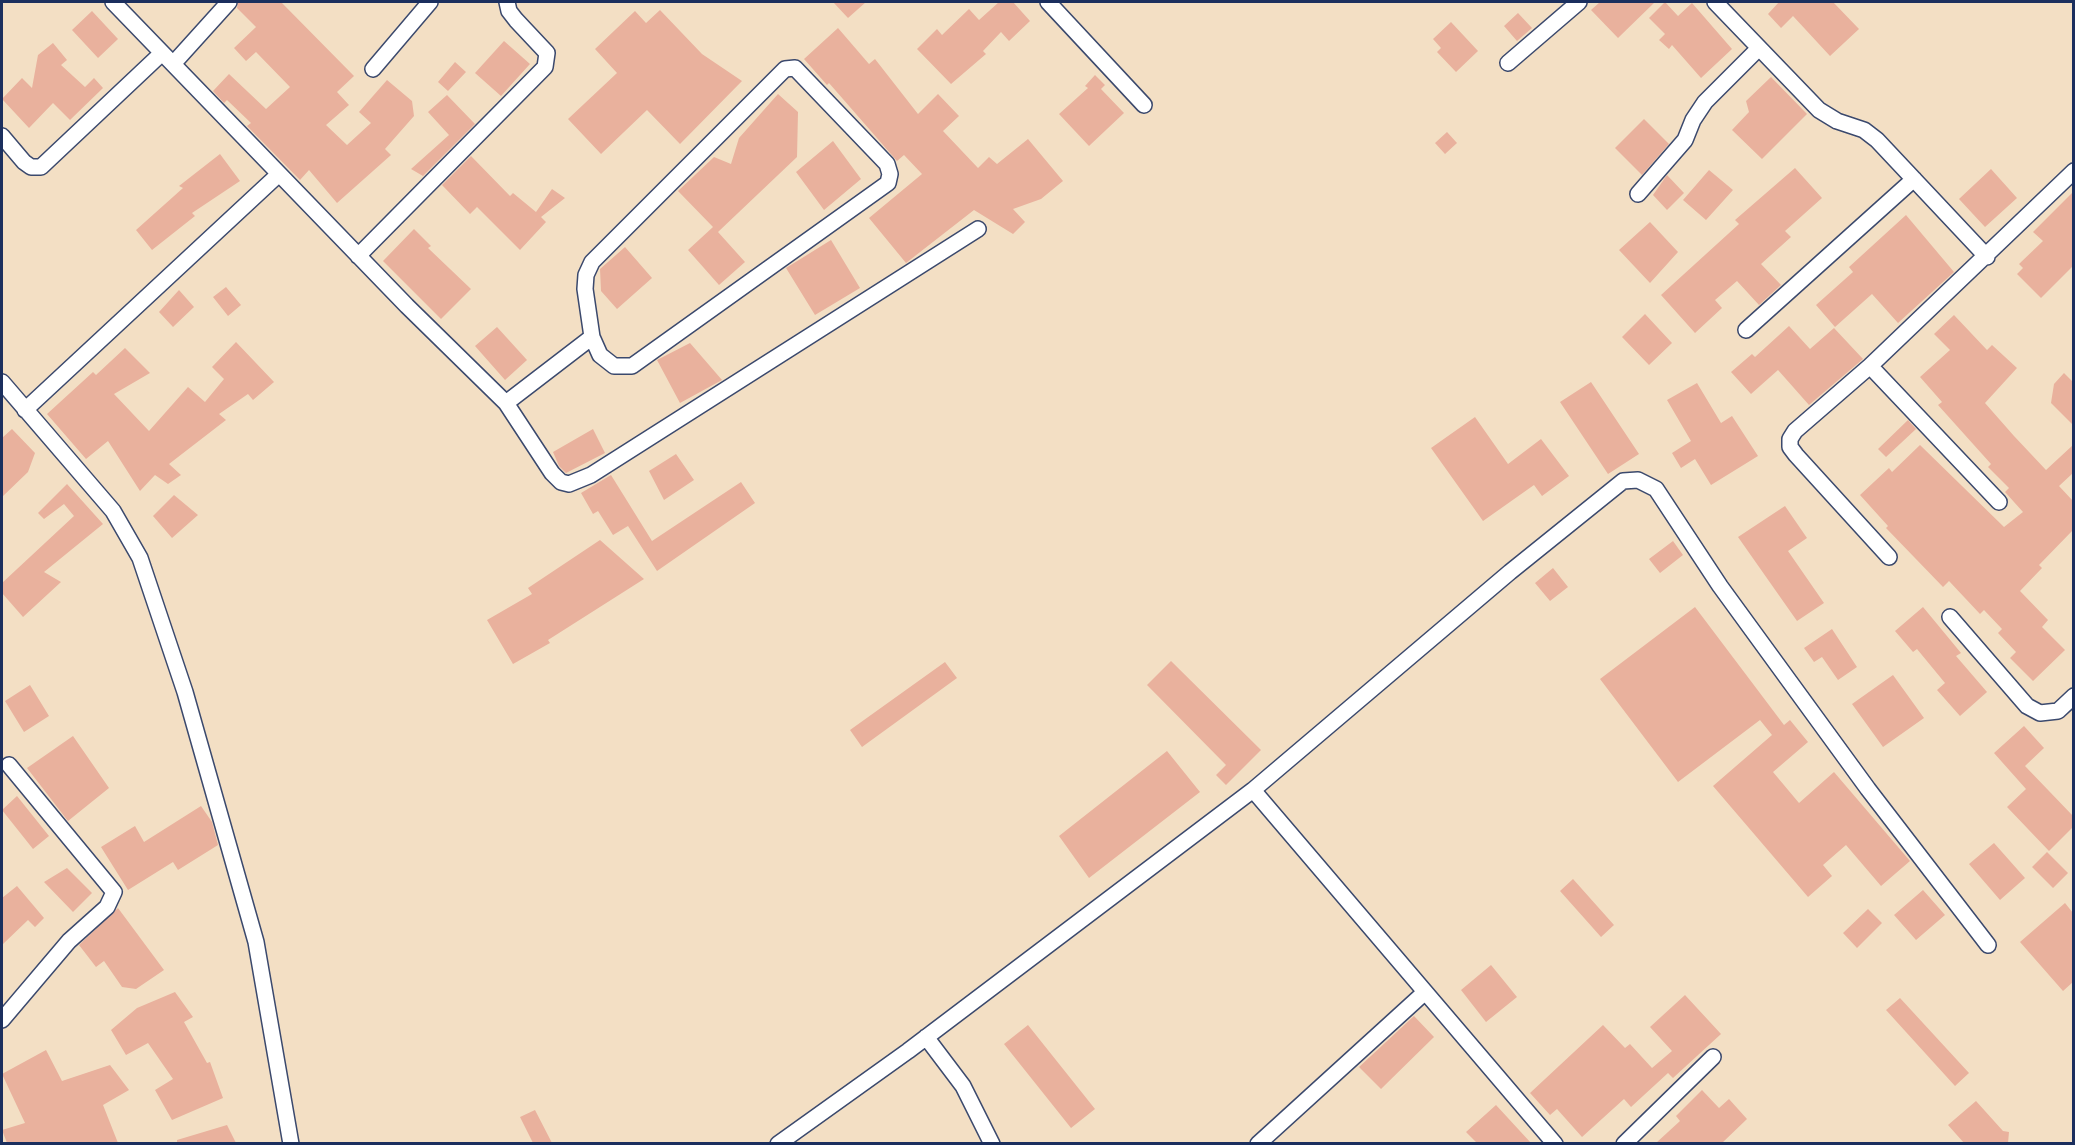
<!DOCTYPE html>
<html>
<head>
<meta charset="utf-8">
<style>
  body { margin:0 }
  #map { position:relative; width:2075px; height:1145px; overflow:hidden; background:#f3dfc4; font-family:"Indie Flower",sans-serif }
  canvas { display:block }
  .frame { position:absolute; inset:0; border:3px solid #1b2f5e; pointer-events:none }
</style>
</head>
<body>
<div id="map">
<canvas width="2075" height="1145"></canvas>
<div class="frame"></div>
</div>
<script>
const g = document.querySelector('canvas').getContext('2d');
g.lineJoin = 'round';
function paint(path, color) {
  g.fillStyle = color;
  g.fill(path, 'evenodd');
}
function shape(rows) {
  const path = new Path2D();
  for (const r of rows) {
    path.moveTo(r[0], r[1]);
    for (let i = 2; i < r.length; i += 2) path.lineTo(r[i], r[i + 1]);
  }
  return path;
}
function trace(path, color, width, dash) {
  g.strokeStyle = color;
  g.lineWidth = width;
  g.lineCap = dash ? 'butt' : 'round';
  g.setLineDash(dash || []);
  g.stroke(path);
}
paint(shape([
  [238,2,281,2,354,76,337,92,349,105,326,125,347,145,371,123,359,112,387,80,412,101,414,116,385,149,391,155,337,203,309,170,300,180,247,126,251,123,227,100,224,103,213,91,229,74,266,109,290,87,256,52,246,61,234,48,256,27,237,8],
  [833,2,866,2,848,18],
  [999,2,1013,2,1030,21,1009,41,1001,32,983,51,986,54,951,84,917,49,937,29,942,35,969,9,979,20],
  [1600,2,1655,2,1618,38,1591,10],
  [1665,2,1678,16,1692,3,1732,49,1701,78,1672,45,1669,49,1659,40,1665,34,1649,18],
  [1779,2,1833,2,1859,29,1830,56,1793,16,1781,28,1768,14],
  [660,10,702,54,742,81,680,144,647,110,601,154,568,119,617,73,595,49,635,11,646,23],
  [92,11,118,39,98,58,72,30],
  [1518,13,1532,28,1517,41,1504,26],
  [1451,22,1478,51,1456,72,1437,52,1441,48,1433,39],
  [838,28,869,64,875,59,918,114,938,94,959,116,943,131,978,168,989,157,997,164,1028,139,1063,181,1041,199,1013,209,1025,222,1013,234,974,210,906,263,869,218,922,174,904,155,897,161,829,83,827,85,804,59],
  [504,41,530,64,501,96,475,73],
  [53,43,67,60,61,65,85,87,94,78,103,88,70,120,53,103,29,128,2,99,22,78,32,88,38,55],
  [455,62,466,72,448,91,438,82],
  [1095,75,1105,85,1101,89,1124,113,1089,146,1059,114,1088,88,1085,86],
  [1771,77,1807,114,1762,159,1732,130,1749,112,1746,101],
  [778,94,798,112,797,157,718,232,745,262,719,285,688,250,713,227,678,191,714,157,731,164,739,138],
  [447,95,475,124,423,176,411,169,449,135,428,112],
  [1644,119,1669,144,1642,175,1615,148],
  [1447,132,1457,143,1445,154,1435,143],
  [833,141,861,179,824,210,796,172],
  [220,154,240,181,192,213,195,216,152,250,136,230,183,188,179,186],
  [471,156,510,196,513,193,536,212,552,189,565,198,541,217,546,222,520,250,477,207,470,214,442,185],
  [1795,168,1822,198,1785,231,1791,237,1761,264,1781,285,1759,305,1737,281,1715,300,1722,308,1695,333,1661,295,1739,224,1735,220],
  [1991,169,2017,198,1985,227,1959,199],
  [1709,170,1733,190,1706,220,1683,200],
  [1667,175,1684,193,1667,210,1653,195],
  [2073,192,2073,266,2041,298,2017,274,2023,268,2019,264,2043,241,2033,232],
  [1906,215,1954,272,1898,323,1872,294,1835,327,1816,305,1853,272,1849,267],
  [1650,222,1678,252,1650,283,1619,250],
  [414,229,431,246,428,248,471,289,441,319,383,261],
  [831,240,860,288,815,315,786,268],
  [625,247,652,278,617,309,601,291,600,269],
  [226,287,241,305,228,316,213,297],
  [179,290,194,307,173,327,159,312],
  [1645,314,1672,343,1649,365,1622,337],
  [1954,315,1987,350,1992,345,2017,368,1985,403,2014,436,2046,470,2073,445,2073,473,2059,486,2073,501,2073,530,2039,565,2042,568,2020,591,2048,620,2042,627,2065,650,2033,681,2010,658,2016,652,1998,633,2002,629,1984,610,1980,614,1949,581,1943,587,1886,528,1888,526,1860,495,1889,468,1892,472,1920,445,2004,527,2023,512,2005,492,2009,488,1988,467,1991,464,1938,405,1942,402,1920,377,1950,350,1934,334],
  [1789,326,1810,349,1834,328,1863,359,1809,405,1778,370,1751,394,1731,372,1752,354,1755,357],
  [497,327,527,360,505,380,475,346],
  [236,342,274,382,253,400,248,394,219,414,226,420,169,464,181,475,168,484,155,475,140,491,108,441,86,459,47,414,93,372,96,375,125,348,150,373,114,394,149,431,188,387,205,402,224,379,212,367],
  [690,343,722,380,680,403,657,360],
  [2064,373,2073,382,2073,425,2051,403,2054,384],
  [1591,382,1639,454,1608,474,1560,402],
  [1697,383,1721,423,1732,416,1758,456,1711,485,1695,459,1681,468,1672,453,1691,441,1667,400],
  [1475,417,1508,464,1541,439,1569,476,1542,496,1534,485,1483,521,1431,448],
  [1908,420,1916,429,1886,457,1878,449],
  [12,429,35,453,28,472,2,497,2,438],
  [593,429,605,453,566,473,559,466,553,452],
  [676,454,694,480,664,500,649,471],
  [611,475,652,541,741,482,755,503,657,571,628,526,613,535,598,511,593,514,581,493],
  [67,484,103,524,44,572,61,582,23,617,2,593,2,583,74,516,64,504,44,519,38,513],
  [174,495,198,515,172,538,153,516],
  [1785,506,1807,538,1788,551,1824,603,1797,621,1738,537],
  [600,540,644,579,548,640,550,643,513,664,487,620,532,594,528,588],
  [1673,541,1683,555,1660,573,1649,559],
  [1553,568,1568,587,1550,601,1535,583],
  [1695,607,1784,725,1790,720,1808,742,1773,772,1799,803,1834,772,1910,861,1881,886,1846,845,1823,865,1832,876,1808,897,1713,786,1772,735,1760,720,1678,782,1600,679],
  [1923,607,1961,653,1956,656,1987,692,1960,716,1937,690,1945,683,1917,649,1913,652,1895,631],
  [1832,629,1857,667,1838,680,1822,657,1814,662,1804,648],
  [1171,661,1261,750,1226,785,1216,775,1226,765,1147,685],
  [945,662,957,678,862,747,850,730],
  [1893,675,1924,718,1883,747,1852,704],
  [30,685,49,716,24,732,5,701],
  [2024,726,2044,748,2025,766,2073,816,2073,827,2049,851,2007,807,2026,789,1994,753],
  [73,736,109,788,68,821,27,768],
  [1167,751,1200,792,1089,878,1059,836],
  [17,796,49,836,33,849,2,810],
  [201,806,212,822,218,845,178,870,173,862,128,890,101,847,135,826,144,842],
  [1994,843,2025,878,2000,900,1969,864],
  [2047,852,2068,873,2053,888,2032,867],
  [67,868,92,893,73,912,44,882],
  [1573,879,1614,925,1601,937,1560,891],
  [17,886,44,918,35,927,28,920,2,945,2,898],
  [1923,890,1945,915,1916,940,1894,915],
  [2065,903,2073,913,2073,982,2063,991,2020,942],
  [118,908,164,970,136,989,122,987,104,961,96,967,79,945],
  [1868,909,1882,923,1857,948,1843,933],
  [1491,965,1517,997,1486,1022,1461,990],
  [175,992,193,1017,184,1022,207,1063,210,1062,223,1098,172,1120,155,1090,173,1079,148,1043,126,1055,111,1030,137,1008],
  [1685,995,1721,1034,1673,1078,1668,1073,1631,1107,1624,1099,1582,1137,1557,1109,1550,1115,1530,1093,1603,1025,1625,1048,1630,1044,1652,1068,1672,1051,1650,1027],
  [1900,998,1969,1073,1955,1086,1886,1010],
  [1414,1016,1434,1037,1381,1089,1359,1067],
  [1028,1025,1095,1109,1071,1128,1004,1044],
  [46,1050,62,1081,110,1065,129,1090,103,1105,118,1143,7,1143,2,1130,25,1123,2,1074],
  [1702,1090,1719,1108,1729,1099,1747,1119,1722,1143,1656,1143,1680,1121,1676,1116],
  [1976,1101,2003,1131,2009,1132,2008,1143,1964,1143,1948,1125],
  [1496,1105,1531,1143,1477,1143,1466,1132],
  [535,1110,552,1143,533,1143,520,1117],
  [227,1125,236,1143,177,1143,177,1140]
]), '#e9b19d');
const street = shape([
  [113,2,407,306,506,403,552,473,561,482,569,484,591,475,978,229],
  [1048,2,1144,105],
  [1715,2,1819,110,1837,121,1864,130,1877,140,1987,257],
  [1508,63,1579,2],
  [173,64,229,2],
  [795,68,887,164,890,174,888,183,632,366,614,366,600,355,592,337,585,289,586,275,592,262,785,69,795,68],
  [373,69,430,2],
  [2,136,24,162,31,167,41,167,162,53],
  [1638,194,1685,140,1693,120,1705,102,1759,48],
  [358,256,545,67,547,53,516,20,509,11,507,2],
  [1746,330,1914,179],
  [1870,366,1999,502],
  [2,382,113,511,140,558,185,692,256,942,291,1144],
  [506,403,592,337],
  [25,410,279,174],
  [1889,557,1796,455,1790,447,1790,439,1795,431,1870,366,2074,171],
  [1950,617,2027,706,2040,713,2058,711,2074,696],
  [1253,790,1510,572,1623,481,1638,480,1656,489,1720,586,1868,789,1988,945],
  [2,1020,69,941,107,907,114,892,9,765],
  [926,1037,963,1086,992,1144],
  [778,1144,908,1051,1253,790,1555,1144],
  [1258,1144,1424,993],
  [1624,1144,1713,1057]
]);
trace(street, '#3b496d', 18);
trace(street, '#fff', 15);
</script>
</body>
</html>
